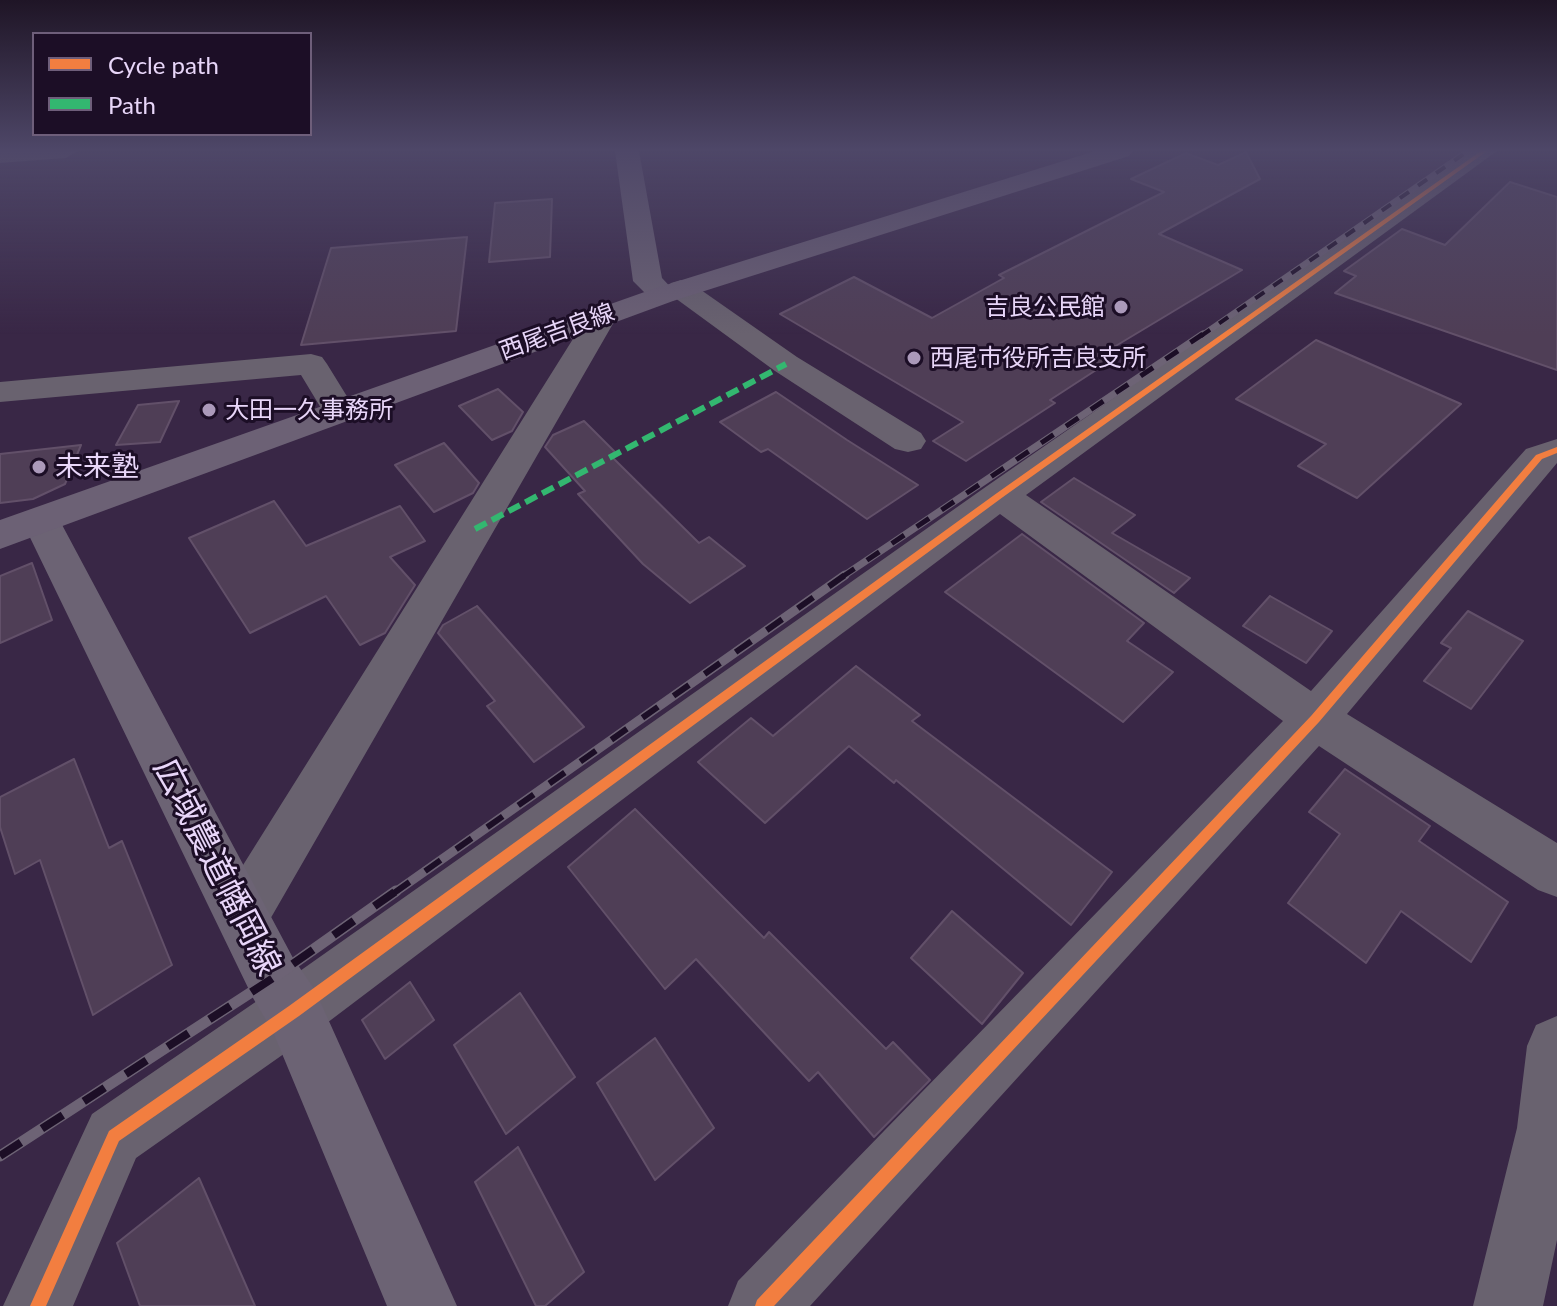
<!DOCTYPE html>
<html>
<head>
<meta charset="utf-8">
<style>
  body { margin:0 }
  #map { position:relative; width:1557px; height:1306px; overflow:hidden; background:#392746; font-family:Lato,sans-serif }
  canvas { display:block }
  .legend { position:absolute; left:32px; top:32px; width:280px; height:104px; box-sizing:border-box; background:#1c0e26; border:2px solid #6e5e7a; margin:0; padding:10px 14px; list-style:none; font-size:24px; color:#e8d6f9 }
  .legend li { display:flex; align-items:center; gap:16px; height:40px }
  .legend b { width:40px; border:2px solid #6e5e7a }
</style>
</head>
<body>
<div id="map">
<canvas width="1557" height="1306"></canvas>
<ul class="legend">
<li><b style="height:10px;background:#f27e40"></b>Cycle path</li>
<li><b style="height:10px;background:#33b770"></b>Path</li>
</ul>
</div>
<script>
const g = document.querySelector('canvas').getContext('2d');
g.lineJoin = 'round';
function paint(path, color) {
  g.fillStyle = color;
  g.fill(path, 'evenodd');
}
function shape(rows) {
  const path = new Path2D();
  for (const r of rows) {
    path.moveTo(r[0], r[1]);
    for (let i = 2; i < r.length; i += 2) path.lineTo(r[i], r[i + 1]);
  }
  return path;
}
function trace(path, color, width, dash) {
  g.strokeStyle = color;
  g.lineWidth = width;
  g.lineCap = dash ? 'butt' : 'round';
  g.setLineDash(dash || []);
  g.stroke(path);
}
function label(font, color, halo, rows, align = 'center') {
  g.font = font + ' Lato,"Noto Sans JP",sans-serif';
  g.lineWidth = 6;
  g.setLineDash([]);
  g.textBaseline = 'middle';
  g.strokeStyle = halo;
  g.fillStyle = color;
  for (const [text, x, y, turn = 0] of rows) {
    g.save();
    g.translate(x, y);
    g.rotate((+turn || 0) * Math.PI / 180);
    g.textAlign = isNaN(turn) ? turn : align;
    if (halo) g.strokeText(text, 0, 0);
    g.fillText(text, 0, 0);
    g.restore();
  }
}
const building = shape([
  [1246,152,1260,179,1159,234,1242,270,1099,356,1110,361,1050,400,1055,403,966,461,933,441,963,422,780,314,854,277,932,318,1004,278,999,275,1164,192,1131,179,1186,153,1218,165,1246,152],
  [1510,182,1557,197,1557,370,1335,293,1356,276,1344,271,1402,229,1445,245,1510,182],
  [552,199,550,257,489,262,495,203,552,199],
  [467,237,456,331,301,345,331,248,467,237],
  [1316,340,1461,404,1357,498,1298,466,1326,444,1236,399,1316,340],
  [498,389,523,412,512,431,492,440,459,406,498,389],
  [776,392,847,440,918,485,867,519,768,449,761,452,720,422,776,392],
  [179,401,160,442,116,445,138,405,179,401],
  [584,421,615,452,610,455,699,543,709,537,745,566,690,603,643,564,578,494,585,491,545,447,553,435,584,421],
  [444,443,479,483,473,493,434,512,395,465,444,443],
  [81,445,65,484,33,499,0,503,0,454,81,445],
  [1074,478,1135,515,1112,533,1190,578,1174,593,1041,502,1074,478],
  [274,501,306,546,400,506,425,541,390,557,415,585,385,633,360,645,326,596,250,633,189,538,274,501],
  [1022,534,1144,623,1127,641,1173,672,1123,722,945,592,1022,534],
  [32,563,52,620,0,643,0,576,32,563],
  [1270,596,1332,631,1306,663,1243,626,1270,596],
  [477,606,584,727,534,762,487,706,495,701,438,633,443,625,477,606],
  [1468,611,1523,641,1471,709,1424,681,1451,648,1441,643,1468,611],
  [856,666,920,715,912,721,1112,872,1071,925,896,780,894,783,849,746,765,823,698,762,751,718,773,736,856,666],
  [74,759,109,848,122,841,172,965,93,1015,40,860,15,874,0,827,0,797,74,759],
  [1345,769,1430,826,1419,841,1508,902,1471,962,1401,911,1366,963,1288,903,1340,834,1309,812,1345,769],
  [635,809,764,938,769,932,886,1049,893,1042,930,1080,874,1137,818,1072,809,1081,696,959,665,989,568,867,635,809],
  [952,911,1023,973,982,1024,911,958,952,911],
  [410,982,434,1020,385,1059,362,1020,410,982],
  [520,993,575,1077,506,1134,454,1045,520,993],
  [655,1038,714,1128,655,1180,597,1083,655,1038],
  [518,1147,584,1272,545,1306,536,1306,475,1182,518,1147],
  [199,1178,255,1306,140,1306,117,1243,199,1178]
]);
paint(building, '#4f3e56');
trace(building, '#625069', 2);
paint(shape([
  [0,151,78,151,66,158,0,163,0,151],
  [1469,151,1497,151,1026,495,1311,691,1526,449,1557,439,1557,463,1347,714,1557,843,1557,897,1538,890,1319,746,810,1306,728,1306,738,1281,1283,721,1000,514,315,1032,136,1158,73,1306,3,1306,92,1114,273,990,987,486,1469,151],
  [681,280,691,283,797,357,921,433,926,441,921,449,908,452,895,449,775,371,671,295,666,289,671,283,681,280],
  [603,306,614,309,618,315,261,935,242,943,223,935,215,916,223,897,588,315,592,309,603,306],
  [311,354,322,357,327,364,356,411,351,418,339,422,327,418,301,375,0,402,0,382,311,354],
  [1557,1016,1557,1240,1543,1306,1473,1306,1517,1128,1527,1046,1536,1025,1557,1016]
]), '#69626f');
paint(shape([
  [615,151,639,151,662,278,678,295,673,301,653,301,633,281,615,151],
  [41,508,55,512,60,521,293,958,315,990,457,1306,387,1306,273,1032,253,998,22,521,27,512,41,508]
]), '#6c6374');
paint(shape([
  [1095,151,1133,151,1129,156,673,301,0,549,0,520,653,289,1095,151]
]), '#6c6175');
const railFar3 = shape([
  [1201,336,1468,151]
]);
const railFar2 = shape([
  [842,577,1203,334]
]);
const railFar1 = shape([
  [394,893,845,575]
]);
const rail = shape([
  [0,1156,273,978,396,891]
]);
trace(railFar3, '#6d6375', 6);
trace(railFar2, '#6d6375', 7);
trace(railFar1, '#6d6375', 9);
trace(rail, '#6d6375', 11);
trace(railFar3, '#1c0e26', 4, [11]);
trace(railFar2, '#1c0e26', 5, [15]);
trace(railFar1, '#1c0e26', 6, [19]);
trace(rail, '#1c0e26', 8, [25]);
trace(shape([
  [475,529,786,364]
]), '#33b770', 6, [13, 6]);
paint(shape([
  [1481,151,1487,151,1003,497,299,1016,119,1141,46,1306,30,1306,109,1131,289,1006,997,493,1481,151],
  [1557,447,1557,453,1542,459,1319,722,774,1306,755,1306,757,1300,1311,716,1536,455,1557,447]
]), '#f27e40');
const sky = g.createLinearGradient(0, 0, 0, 334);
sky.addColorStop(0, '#1f1526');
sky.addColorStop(0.45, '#4e4768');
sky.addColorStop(1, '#4e476800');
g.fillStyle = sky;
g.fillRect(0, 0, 1557, 334);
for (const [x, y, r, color] of [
  [1121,307,8,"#ab99ba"],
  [914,358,8,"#ab99ba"],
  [209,410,8,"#ab99ba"],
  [39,467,8,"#ab99ba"]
]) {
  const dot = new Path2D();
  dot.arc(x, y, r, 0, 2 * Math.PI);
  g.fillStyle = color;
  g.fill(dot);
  trace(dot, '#1c0e26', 3);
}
label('24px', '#e8d6f9', '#1c0e26', [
  ["吉良公民館",1105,307,"right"],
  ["西尾市役所吉良支所",930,358],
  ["大田一久事務所",225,410]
], 'left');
label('24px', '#e8d6f9', '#1c0e26', [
  ["西尾吉良線",557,332,-20]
]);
label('28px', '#e8d6f9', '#1c0e26', [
  ["未来塾",55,467]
], 'left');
label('34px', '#e8d6f9', '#1c0e26', [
  ["広域農道幡岡線",217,867,63]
]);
</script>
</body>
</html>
